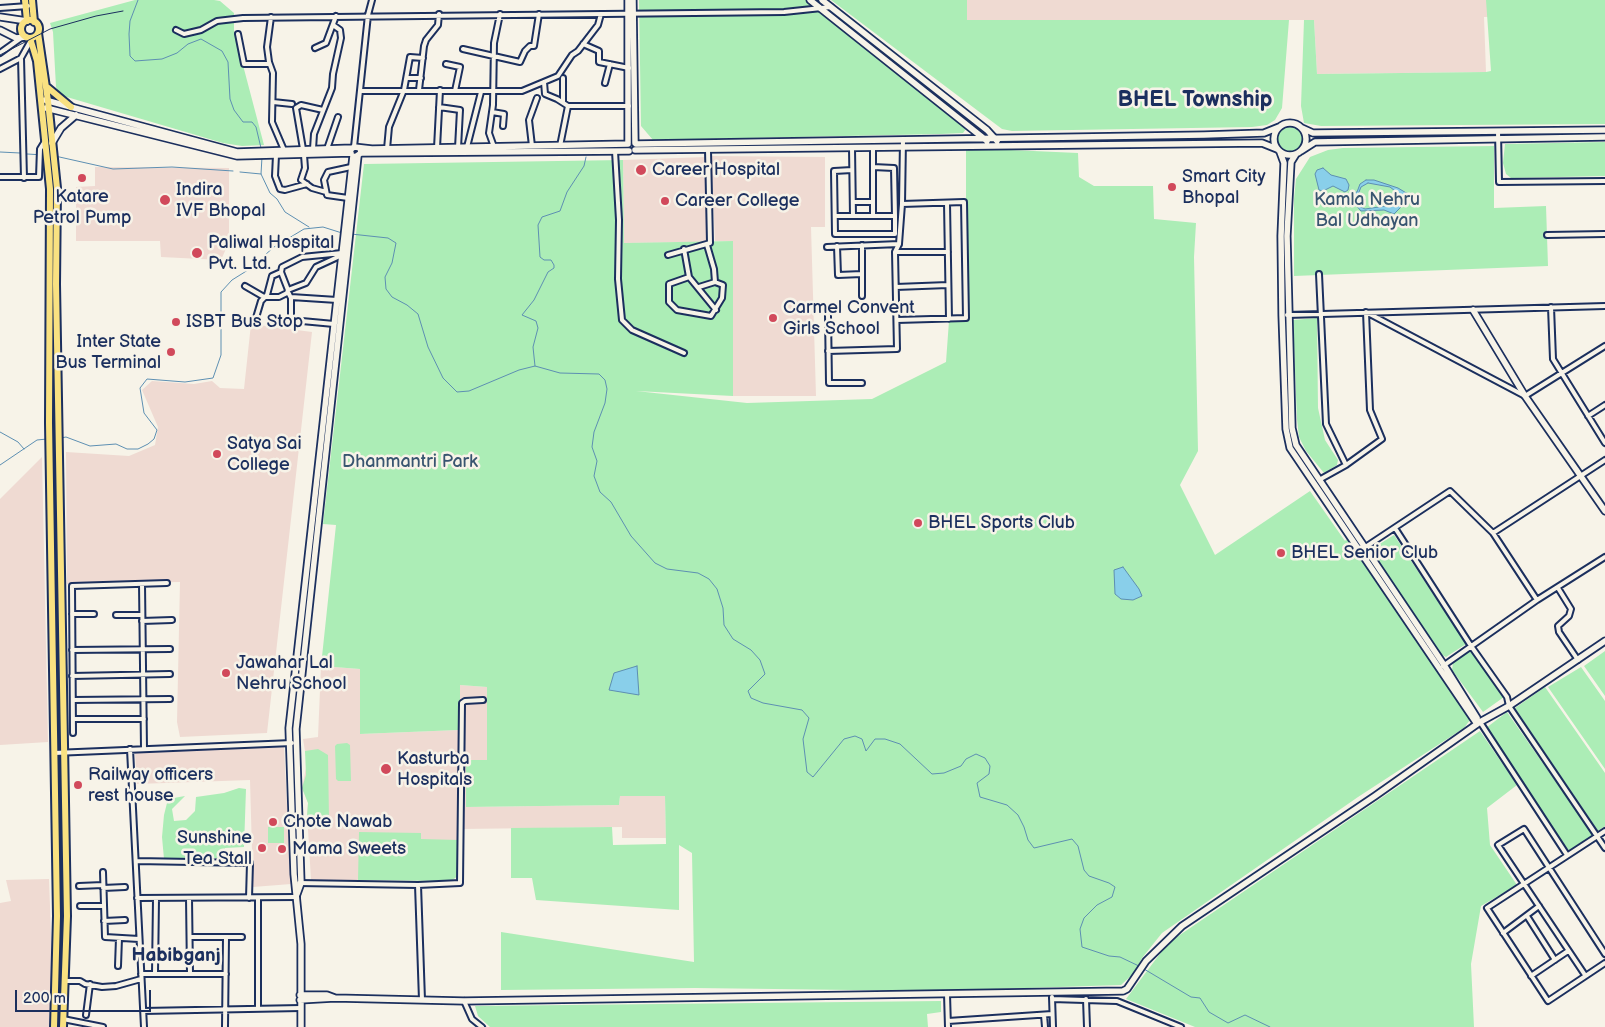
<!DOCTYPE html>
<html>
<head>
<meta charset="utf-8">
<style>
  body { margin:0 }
  #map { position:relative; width:1605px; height:1027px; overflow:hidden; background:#f7f3e8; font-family:"Balsamiq Sans",sans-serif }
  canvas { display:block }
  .scale { position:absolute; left:15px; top:990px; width:136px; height:22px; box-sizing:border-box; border:2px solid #1b2f5e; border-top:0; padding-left:6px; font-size:15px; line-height:18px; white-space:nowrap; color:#1b2f5e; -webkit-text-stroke:4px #f7f3e8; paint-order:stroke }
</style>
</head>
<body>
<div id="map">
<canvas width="1605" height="1027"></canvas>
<div class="scale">200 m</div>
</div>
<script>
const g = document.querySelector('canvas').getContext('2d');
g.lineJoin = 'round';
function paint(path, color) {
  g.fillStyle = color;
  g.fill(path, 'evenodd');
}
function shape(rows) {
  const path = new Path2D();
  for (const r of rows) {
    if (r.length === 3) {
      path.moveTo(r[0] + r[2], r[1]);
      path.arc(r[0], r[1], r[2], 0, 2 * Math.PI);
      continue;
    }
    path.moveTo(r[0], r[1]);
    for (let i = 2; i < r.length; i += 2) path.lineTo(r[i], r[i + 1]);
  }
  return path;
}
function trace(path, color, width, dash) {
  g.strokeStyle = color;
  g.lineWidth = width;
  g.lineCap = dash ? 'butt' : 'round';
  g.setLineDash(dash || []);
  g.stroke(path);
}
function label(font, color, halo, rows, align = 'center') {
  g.font = font + ' "Balsamiq Sans",sans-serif';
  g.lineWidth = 5;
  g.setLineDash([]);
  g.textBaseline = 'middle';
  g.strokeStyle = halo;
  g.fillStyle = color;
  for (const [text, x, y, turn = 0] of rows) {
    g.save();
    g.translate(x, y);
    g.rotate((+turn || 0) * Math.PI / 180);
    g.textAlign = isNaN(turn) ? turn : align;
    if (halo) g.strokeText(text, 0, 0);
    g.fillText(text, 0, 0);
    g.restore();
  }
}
paint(shape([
  [967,0,1605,0,1605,15,1484,17,1486,72,1317,74,1314,20,967,20],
  [711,156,825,157,825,227,811,227,816,396,733,396,733,241,715,241],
  [706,157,707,242,624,243,623,160],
  [95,167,229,168,229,242,221,260,161,257,160,241,76,241,76,187,95,186],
  [251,324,312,332,267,733,180,737,177,722,180,582,67,584,66,452,129,456,155,445,158,427,142,390,152,381,194,384,212,381,220,388,244,389],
  [42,457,48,742,0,745,0,499],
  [321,666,360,669,360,734,458,730,460,728,460,685,487,687,487,761,466,807,619,805,620,796,665,795,666,838,622,838,622,827,460,829,459,875,451,881,311,880,307,813,308,803,302,788,307,763,303,739,318,737],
  [284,747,291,884,253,887,250,780,137,784,135,752],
  [49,879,52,960,49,1027,0,1027,0,903,11,901,6,880]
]), '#efdad2');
paint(shape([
  [135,0,214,0,220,1,234,13,234,31,264,145,242,146,223,143,60,95,56,87,53,32,50,23],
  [639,0,807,0,937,101,936,104,965,126,966,129,963,133,941,134,653,140,641,126],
  [831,0,967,0,967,20,1289,20,1282,108,1275,120,1267,125,1252,127,1012,131,1002,129],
  [1486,0,1605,0,1605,124,1321,126,1304,123,1301,106,1304,20,1314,20,1317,74,1486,72,1491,71],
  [1290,139,13],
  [1492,134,1492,136,1316,138,1316,136],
  [1605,142,1605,176,1511,178,1506,174,1503,163,1505,144],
  [1494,146,1494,208,1546,206,1548,266,1294,276,1294,199,1296,179,1310,157,1328,150,1343,148],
  [966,148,1078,153,1079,177,1094,186,1153,186,1154,219,1196,223,1194,257,1198,451,1180,485,1215,555,1310,491,1345,541,1347,539,1470,720,1464,728,1358,797,1162,933,1142,958,1135,972,1121,985,934,991,695,988,501,990,501,932,694,962,692,853,679,845,679,910,536,900,532,878,511,878,511,828,612,827,613,845,666,844,665,796,620,796,619,805,466,807,466,760,487,760,487,687,460,685,460,728,458,730,360,734,360,669,321,666,336,525,323,524,364,164,623,160,624,243,733,241,733,396,636,391,747,403,872,399,946,362,949,321,966,321],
  [1317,318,1318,408,1325,440,1338,460,1337,465,1324,473,1306,451,1299,437,1297,419,1293,320],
  [1394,535,1466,644,1446,657,1440,654,1370,550],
  [1471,650,1504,697,1483,712,1452,670,1453,663],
  [1605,651,1605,696,1584,666],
  [1581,667,1605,701,1605,769,1548,687],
  [1545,687,1605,773,1605,826,1598,831,1515,708],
  [1507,712,1593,835,1569,851,1486,728],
  [1480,731,1517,785,1487,808,1490,845,1517,885,1481,906,1471,964,1474,1027,1195,1027,1126,999,1168,943],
  [347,743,350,745,351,781,338,781,336,779,335,746,337,744],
  [318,749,328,755,329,820,311,820,307,817,308,803,302,788,306,775,305,751],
  [239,788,246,789,244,847,225,848,221,858,164,859,162,837,164,815,168,799,185,796,172,809,174,821,186,820,195,811,196,797,224,793],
  [268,827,284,827,284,843,268,843],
  [359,832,421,833,421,839,459,840,459,875,451,881,358,880],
  [941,1001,941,1012,927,1014,928,1027,490,1027,478,1016,475,1006]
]), '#acedb6');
const water = shape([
  [1323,168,1331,175,1346,179,1349,185,1348,190,1345,192,1333,186,1323,191,1319,190,1315,174,1317,170,1323,168],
  [1366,180,1374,180,1398,188,1408,194,1410,198,1394,214,1384,210,1361,211,1346,194,1357,192,1360,184,1366,180],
  [1368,183,1390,187,1395,191,1396,196,1386,206,1365,209,1359,206,1357,197,1361,187,1368,183],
  [1123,567,1139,589,1142,596,1133,600,1121,599,1115,594,1114,570,1123,567],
  [637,666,639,695,609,690,614,673,637,666]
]);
paint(water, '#89cfea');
trace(water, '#5d8fb2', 1);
trace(shape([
  [138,0,130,21,129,34,130,56,135,61,162,59,177,53,188,44,201,39,222,51,228,62,230,99,234,110,243,122,252,122,256,127,261,148],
  [0,152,20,153],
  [27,154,44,155],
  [55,156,113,169,172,167,233,171],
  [262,157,261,174,270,193,277,199,285,212,309,227],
  [240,172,261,174],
  [351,234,388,238,396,243,392,263,385,277,386,289,392,297,407,305,418,314,428,347,443,378,457,392,469,391,519,370,535,366,560,373,599,374,605,380,607,389,605,403,594,432,592,447,597,461,594,476,600,492,611,502,631,536,655,563,667,569,698,573,709,579,717,589,723,608,724,625,733,639,751,650,760,660,765,674,748,691,751,698,763,703,802,710,809,718,803,739,807,772,813,777,844,739,855,736,862,739,866,751,875,739,885,739,900,744,932,774,944,773,961,766,966,759,976,754,985,758,990,766,989,774,977,783,980,797,1007,805,1018,815,1024,827,1028,840,1034,848,1072,839,1078,846,1084,870,1089,876,1109,883,1115,887,1112,897,1097,905,1084,918,1080,929,1082,947,1109,956,1120,957,1141,967],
  [535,366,533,347,538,328,536,321,522,315,534,300,548,272,554,268,554,265,551,260,544,260,540,257,538,225,542,217,560,211,567,192,584,166,586,157],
  [0,432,18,442,24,449],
  [61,438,66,437,90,446,116,444,127,449,138,449,148,444,154,439,157,430,144,413,140,388,147,379,185,382,213,378,221,355,221,292,232,280,248,270,274,247,304,229,323,227,342,233],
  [0,465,37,440,47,439],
  [1144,969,1191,997,1200,998,1209,1012,1228,1023,1245,1015,1270,1027]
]), '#5d8fb2', 1);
const street = shape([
  [0,8,28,6],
  [271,17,267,47,269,62,273,73,272,122,284,150],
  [176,30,184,34,201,30,217,21,243,18,784,12,831,7],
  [238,34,244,64,269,64],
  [583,44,599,51,599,62,629,68],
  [315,48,326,43,336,16],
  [463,49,520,62,525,51,530,46,534,46,539,14],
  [0,53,21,38],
  [21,58,24,178],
  [446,64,460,67,455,91],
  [0,69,21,58,30,42],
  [407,78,421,78],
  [544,82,545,94,557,99,568,106],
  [605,83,610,64],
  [419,90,424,46,426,40,438,25,439,14],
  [360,91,522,91,558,76,572,55,578,51,598,25,601,14],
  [273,102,292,104],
  [563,102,563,78],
  [439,107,460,110,458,148],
  [492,112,504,114,503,126],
  [1498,131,1499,182,1605,181],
  [532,146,529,120,537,98],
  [560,146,568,106,629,106],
  [354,147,368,15,372,0],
  [467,147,481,92],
  [494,147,489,133,493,105,494,43,500,14],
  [437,148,440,90],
  [852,148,853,216],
  [303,149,296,108,301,105,323,110],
  [313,149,314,134,332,88,333,74,341,38,340,30,333,25],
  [327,149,338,117],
  [387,149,389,127,404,90,410,57,423,58],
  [615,151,619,220,618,279,622,320,632,330,684,353],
  [276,155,275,176,280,189,285,190,307,184],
  [304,155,305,168,301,180,312,188,326,192],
  [852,170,834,171,835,234,895,234,895,216],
  [0,177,39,177,40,149,45,141],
  [348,198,327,195,324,180,328,172,351,167],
  [853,202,873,202],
  [947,203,949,319],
  [835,216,895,216,894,168,873,167],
  [873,216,873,147],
  [1547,235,1605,234],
  [862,245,862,296],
  [837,246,838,275,862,274],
  [827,247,899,244],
  [684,249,689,277,716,310],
  [895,252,948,252],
  [668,255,710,243,708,150],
  [281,272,288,290],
  [1319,274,1326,424,1346,465],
  [689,277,669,284,669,302,677,310,711,316,722,298,723,285,715,282,714,269,707,245],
  [245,286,264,297,279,297,287,293,288,290,306,283,316,267,342,255],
  [699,287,715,282],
  [896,287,948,285],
  [288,292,291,298,291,320,334,324],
  [291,297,337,300],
  [1551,307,1553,359,1605,443],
  [828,315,829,383,862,383],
  [1287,315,1605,306],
  [897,320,966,318,964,202,902,204],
  [255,321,261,301,267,295,272,276,281,272,282,267,302,257,342,253],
  [828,351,897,349,895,252,899,244,902,204,903,140],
  [1588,416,1605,405],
  [1319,480,1346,465,1382,439,1370,410,1366,312,1525,396,1605,346],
  [1395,528,1471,646,1507,697,1509,706,1605,848],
  [1493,533,1605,460],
  [1364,548,1450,491,1493,533,1537,600],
  [142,584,144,749],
  [1558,588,1571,609,1569,616,1558,626,1559,632,1578,660],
  [72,614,94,614],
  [116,615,142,615],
  [142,621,172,620],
  [72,650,170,649],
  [1443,666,1537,600,1605,557],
  [72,676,170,674],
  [73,700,170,699],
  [73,719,144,719],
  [1480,722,1567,855],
  [73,733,72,586,167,583],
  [130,749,144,1027],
  [54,753,292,743],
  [1605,831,1487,908,1548,1001,1605,963],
  [136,861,250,863,249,898],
  [103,872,105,937,139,939],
  [299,883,418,885,460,883,462,703,465,701,483,700],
  [418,885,422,1000],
  [79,886,103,885],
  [103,888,125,887],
  [137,898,297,897],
  [189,898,190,974],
  [258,898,258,1008],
  [80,906,104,906],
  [1527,916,1555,960],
  [104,921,125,920],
  [1503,933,1539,906],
  [190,937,242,937],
  [118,966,119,938],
  [155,973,156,899],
  [141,974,226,974],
  [1585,975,1498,845,1524,829,1605,954],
  [1531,976,1568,951],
  [65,981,80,981,85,984,102,987,116,986,141,979],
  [947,994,948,1027],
  [1052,997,1053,1027],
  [1052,999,1117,1001,1181,1027],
  [1086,999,1087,1027],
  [464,1001,472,1019,482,1027],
  [143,1011,301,1008],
  [86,1015,90,984],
  [1044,1015,1045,1027],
  [63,1019,103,1027],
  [948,1021,1052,1014],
  [225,1027,226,937]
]);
const secondary = shape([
  [628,0,628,143],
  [633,0,635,143],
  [810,0,987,141],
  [822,0,987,130,997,141],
  [0,17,27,21],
  [0,30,16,38,26,37],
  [45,100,237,152,352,148],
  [46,108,237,156,351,153],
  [1290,139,16],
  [1302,128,1313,133,1605,130],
  [52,143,61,128,76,115],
  [636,144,1204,135,1264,133,1279,127],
  [350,150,354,147,372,149,628,144],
  [635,150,1262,143,1277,149],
  [1301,151,1315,142,1605,137],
  [1280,152,1284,163,1281,236,1282,315,1286,429,1290,448,1477,724],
  [361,153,629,151],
  [1296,154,1291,162,1287,236,1292,428,1296,445,1444,665,1477,718],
  [355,157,361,153,360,148],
  [1473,310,1525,396,1605,511],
  [297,894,301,883,296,729,358,156],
  [300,995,327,995,335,998,464,1001,1123,991,1127,989,1146,961,1182,926,1375,796,1480,722,1509,706,1605,641],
  [300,1000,335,998],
  [301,1027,301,944,294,874,289,728,353,156]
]);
const primary = shape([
  [25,0,27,21],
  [32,0,34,22],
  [30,29,9],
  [38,33,48,101,57,188,56,284,67,916,63,1027],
  [30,38,37,61,50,189,49,423,57,916,54,1027],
  [47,87,71,107]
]);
trace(street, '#1b2f5e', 8);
trace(secondary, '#1b2f5e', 9);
trace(primary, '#1b2f5e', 10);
trace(street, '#f7f3e8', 4);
trace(secondary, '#f7f3e8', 5.5);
trace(primary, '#f9e181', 6);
trace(shape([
  [0,55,50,29,96,16,123,11]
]), '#1b2f5e', 1);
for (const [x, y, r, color] of [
  [641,170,6,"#d1495b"],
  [82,178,5,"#d1495b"],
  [1172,187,5,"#d1495b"],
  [165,200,6,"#d1495b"],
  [665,201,5,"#d1495b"],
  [197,253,6,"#d1495b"],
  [773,318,5,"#d1495b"],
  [176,322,5,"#d1495b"],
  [171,352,5,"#d1495b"],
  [217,454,5,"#d1495b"],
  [918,523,5,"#d1495b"],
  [1281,553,5,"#d1495b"],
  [226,673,5,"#d1495b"],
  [386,769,6,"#d1495b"],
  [78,785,5,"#d1495b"],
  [273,822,5,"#d1495b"],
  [262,848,5,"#d1495b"],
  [282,849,5,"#d1495b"]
]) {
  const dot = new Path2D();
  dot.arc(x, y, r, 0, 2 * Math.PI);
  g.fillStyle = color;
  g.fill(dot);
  trace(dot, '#f7f3e8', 2);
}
label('18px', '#1b2f5e', '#f7f3e8', [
  ["Career Hospital",652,170],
  ["Smart City",1182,177],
  ["Bhopal",1182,198],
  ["Indira",176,190],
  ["IVF Bhopal",176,211],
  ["Katare",82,197,"center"],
  ["Petrol Pump",82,218,"center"],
  ["Career College",675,201],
  ["Paliwal Hospital",208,243],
  ["Pvt. Ltd.",208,264],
  ["Carmel Convent",783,308],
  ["Girls School",783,329],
  ["ISBT Bus Stop",186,322],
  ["Inter State",161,342,"right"],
  ["Bus Terminal",161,363,"right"],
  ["Satya Sai",227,444],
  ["College",227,465],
  ["BHEL Sports Club",928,523],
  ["BHEL Senior Club",1291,553],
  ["Jawahar Lal",236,663],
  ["Nehru School",236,684],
  ["Kasturba",397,759],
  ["Hospitals",397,780],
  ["Railway officers",88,775],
  ["rest house",88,796],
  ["Chote Nawab",283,822],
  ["Sunshine",252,838,"right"],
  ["Tea Stall",252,859,"right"],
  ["Mama Sweets",292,849]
], 'left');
label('18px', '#385570', '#f7f3e8', [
  ["Kamla Nehru",1367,200],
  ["Bal Udhayan",1367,221],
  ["Dhanmantri Park",410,462]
]);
label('bold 19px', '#1b2f5e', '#f7f3e8', [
  ["Habibganj",176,956]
]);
label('bold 22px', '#1b2f5e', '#f7f3e8', [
  ["BHEL Township",1195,100]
]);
</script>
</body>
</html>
